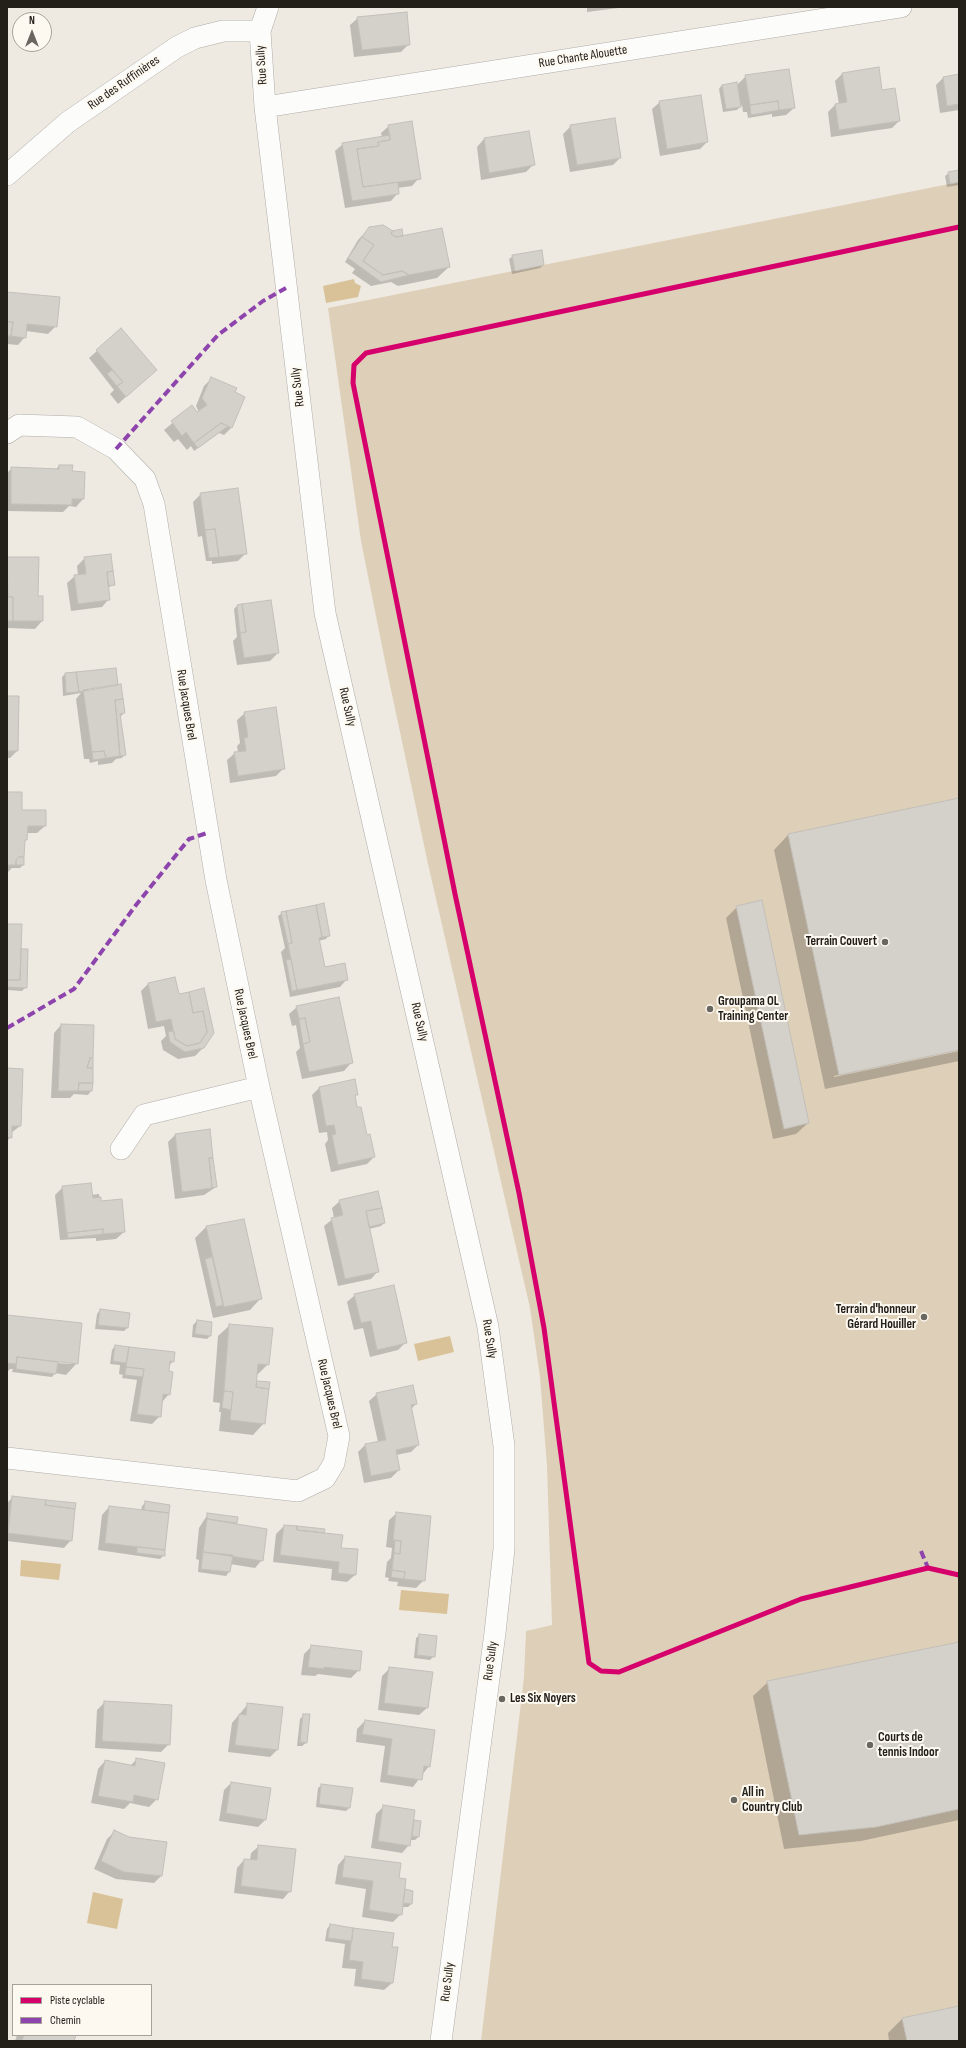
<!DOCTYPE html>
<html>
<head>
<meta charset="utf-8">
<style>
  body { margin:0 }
  #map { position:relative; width:966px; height:2048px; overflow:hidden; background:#eeeae2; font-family:"Sofia Sans Condensed",sans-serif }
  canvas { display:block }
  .frame { position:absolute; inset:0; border:8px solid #23201a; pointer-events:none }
  .legend { position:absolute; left:12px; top:1984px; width:140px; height:52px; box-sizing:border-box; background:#fef9f0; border:1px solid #a6a29a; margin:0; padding:5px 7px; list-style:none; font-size:12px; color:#23201a }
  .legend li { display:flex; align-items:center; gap:8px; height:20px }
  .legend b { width:20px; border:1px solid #a6a29a }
  .north { position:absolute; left:12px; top:12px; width:40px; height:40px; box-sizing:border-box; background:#fef9f0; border:1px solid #a6a29a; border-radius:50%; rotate:0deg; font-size:11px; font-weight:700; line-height:16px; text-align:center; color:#23201a }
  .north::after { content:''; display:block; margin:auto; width:14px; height:18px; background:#6a6760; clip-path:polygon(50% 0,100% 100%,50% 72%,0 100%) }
</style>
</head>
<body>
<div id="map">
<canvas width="966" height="2048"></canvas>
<div class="frame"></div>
<ul class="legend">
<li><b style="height:5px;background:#d6006c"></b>Piste cyclable</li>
<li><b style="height:5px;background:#8e44ad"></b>Chemin</li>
</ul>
<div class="north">N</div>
</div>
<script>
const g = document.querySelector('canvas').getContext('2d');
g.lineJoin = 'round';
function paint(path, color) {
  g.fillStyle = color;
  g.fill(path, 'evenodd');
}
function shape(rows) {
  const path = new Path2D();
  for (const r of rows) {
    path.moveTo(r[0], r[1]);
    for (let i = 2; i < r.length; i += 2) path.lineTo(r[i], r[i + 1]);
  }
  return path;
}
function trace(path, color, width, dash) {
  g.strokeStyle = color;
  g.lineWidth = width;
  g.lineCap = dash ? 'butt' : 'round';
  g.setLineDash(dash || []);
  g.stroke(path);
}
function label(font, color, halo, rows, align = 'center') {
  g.font = font + ' "Sofia Sans Condensed",sans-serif';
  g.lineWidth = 4;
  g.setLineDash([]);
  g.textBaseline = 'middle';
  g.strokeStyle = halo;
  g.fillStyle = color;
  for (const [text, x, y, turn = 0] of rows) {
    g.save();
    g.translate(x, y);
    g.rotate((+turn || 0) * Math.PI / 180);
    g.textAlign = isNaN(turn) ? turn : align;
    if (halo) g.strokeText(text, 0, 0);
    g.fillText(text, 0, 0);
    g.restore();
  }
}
paint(shape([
  [959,182,959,2041,481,2041,524,1677,526,1631,552,1625,547,1466,540,1377,530,1308,428,864,387,671,361,541,328,308]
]), '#ded0b8');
paint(shape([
  [354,279,355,283,361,286,358,297,326,303,323,286],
  [450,1336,454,1352,418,1361,414,1344],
  [21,1560,61,1564,59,1580,20,1576],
  [401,1590,449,1594,447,1614,399,1610],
  [93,1892,123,1899,117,1929,87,1923]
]), '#d9c297');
paint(shape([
  [587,7,626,7,587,12],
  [358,18,409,44,401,52,354,57,350,25],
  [843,73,882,91,899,121,892,128,831,137,828,112,835,105,839,104,835,81],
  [959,75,959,110,940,113,936,85,944,77],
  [746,76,794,108,786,115,772,117,772,114,748,118,747,112,743,112,742,105,737,110,723,112,719,89,722,85,737,85],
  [660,102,707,142,700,149,660,156,652,109],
  [389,126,419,178,412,186,397,188,398,193,391,201,345,208,335,151,343,144,382,137,381,133],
  [571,126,620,158,613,165,570,172,563,134],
  [528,132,534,164,526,172,481,180,477,147,484,139],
  [959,171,959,185,947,187,945,176,949,173],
  [369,228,403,237,449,267,437,278,398,286,391,282,371,286,352,273,355,269,345,262,358,240],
  [513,256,543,265,540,268,512,274,509,259],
  [7,293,56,326,48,334,26,331,25,337,18,345,7,344],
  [121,330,156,370,118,404,110,394,114,390,89,358],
  [212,378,244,397,231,428,224,435,219,433,194,451,191,446,187,450,178,439,174,442,164,430,192,407,197,413,199,412,196,406,204,386],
  [59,466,71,472,84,473,83,499,76,507,69,506,63,512,7,511,7,473,12,468,55,470],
  [201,494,246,553,238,561,212,564,212,561,206,561,202,536,198,537,193,502],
  [7,558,38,558,37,597,42,597,42,621,35,629,7,628],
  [85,558,114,584,108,588,109,599,102,607,71,611,67,583,75,576,78,575,77,566],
  [237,606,278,653,270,661,237,665,233,641,237,637,234,609],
  [65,674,124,713,120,717,125,754,122,758,116,759,112,763,98,765,98,761,90,763,89,759,84,759,76,699,81,693,63,696,62,677],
  [7,697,17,751,10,758,7,758],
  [245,713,284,768,276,776,230,783,227,760,235,753,238,752,237,746,240,743,237,720],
  [7,793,21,811,45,826,37,833,26,833,26,839,23,842,23,865,20,868,12,868,8,872],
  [959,799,959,1049,834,1076,834,1077,959,1051,959,1061,825,1089,774,850,788,835],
  [737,907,808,1123,796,1134,773,1139,726,918],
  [282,913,329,935,326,939,318,941,324,968,347,979,340,987,290,997,281,952,285,948,278,916],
  [7,925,20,951,26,987,22,991,7,990],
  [174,978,178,995,203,1048,195,1056,178,1059,163,1050,161,1041,166,1036,164,1026,148,1029,141,991,148,984],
  [297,1007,351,1063,344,1071,302,1079,296,1052,300,1048,296,1025,292,1026,289,1014],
  [61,1025,92,1068,91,1091,88,1095,74,1094,70,1098,51,1098,54,1033],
  [7,1069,22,1070,20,1126,11,1133,11,1137,7,1141],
  [320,1087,357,1094,354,1097,356,1109,374,1157,367,1164,331,1172,325,1144,328,1140,327,1132,319,1133,312,1095],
  [209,1130,216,1187,204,1195,175,1199,168,1142,175,1135],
  [63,1187,91,1195,99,1194,100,1202,124,1232,116,1239,96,1241,96,1238,60,1240,55,1195],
  [340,1201,384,1223,381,1226,369,1229,378,1271,371,1279,338,1286,324,1226,334,1218,332,1208],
  [244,1220,261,1298,250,1310,213,1318,195,1238,206,1227],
  [355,1295,405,1343,398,1350,370,1357,363,1328,354,1330,347,1302],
  [100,1310,129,1314,127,1328,124,1331,95,1329,97,1314],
  [7,1316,77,1363,66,1375,55,1373,52,1377,12,1372,13,1369,10,1369,7,1372],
  [57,1361,73,1362,72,1364,57,1363],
  [197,1321,210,1336,207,1339,192,1337,193,1325],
  [230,1325,268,1364,256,1376,255,1384,257,1382,264,1423,253,1435,219,1431,221,1412,219,1412,220,1403,213,1402,218,1336],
  [115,1346,174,1353,173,1361,169,1366,169,1394,162,1402,160,1416,152,1424,130,1421,137,1380,122,1378,123,1375,119,1374,120,1365,110,1364,112,1350],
  [377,1394,416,1404,411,1409,418,1445,411,1452,396,1455,399,1470,391,1478,364,1483,358,1452,365,1445,378,1442,369,1401],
  [13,1497,71,1540,64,1548,7,1541,7,1503],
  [145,1503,169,1505,164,1555,160,1559,98,1550,102,1515,109,1507,141,1511,142,1506],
  [397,1513,424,1580,416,1588,397,1586,398,1582,388,1581,389,1578,385,1577,387,1562,391,1558,392,1548,386,1547,389,1520],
  [208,1514,237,1517,236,1526,262,1560,255,1568,230,1564,229,1572,226,1576,198,1572,199,1560,196,1559,199,1528],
  [284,1526,323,1533,340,1549,355,1575,347,1582,331,1580,332,1569,273,1562,276,1534],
  [420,1635,434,1656,430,1660,414,1658,416,1638],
  [959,1643,959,1820,861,1841,784,1849,753,1696,768,1682],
  [312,1646,359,1670,351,1678,318,1674,315,1676,301,1675,304,1654],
  [390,1668,427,1708,419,1715,378,1710,382,1676],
  [105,1702,169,1744,161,1752,95,1748,97,1710],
  [248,1704,277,1750,270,1757,228,1752,232,1723],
  [304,1715,309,1715,306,1743,302,1746,297,1746,300,1719],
  [365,1721,434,1731,429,1766,413,1787,380,1782,385,1746,356,1742,357,1729],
  [137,1759,157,1799,149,1807,130,1803,124,1809,91,1803,98,1769,105,1761,130,1766],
  [231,1783,265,1820,258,1827,219,1821,224,1790],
  [322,1785,349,1808,346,1811,316,1807,318,1788],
  [383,1807,413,1820,420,1822,418,1837,415,1840,410,1840,409,1845,402,1853,371,1848,376,1814],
  [114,1832,129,1838,166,1843,161,1876,154,1883,116,1879,94,1869,107,1839],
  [259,1846,290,1891,283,1899,234,1893,237,1868,244,1860,250,1861,251,1853],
  [345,1857,398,1879,403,1892,405,1890,412,1892,411,1904,408,1907,402,1907,401,1914,393,1922,362,1917,366,1889,335,1884,338,1865],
  [330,1925,396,1948,392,1983,384,1990,354,1986,356,1969,342,1968,345,1944,325,1941,327,1929],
  [959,2007,959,2041,889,2041,888,2033,902,2019],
  [17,2035,75,2035,73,2041,15,2041]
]), '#0003');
const building = shape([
  [407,12,410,45,362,50,357,17,407,12],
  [879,67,882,90,895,88,900,121,839,130,835,104,847,102,842,73,879,67],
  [789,69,795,108,779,110,778,101,750,105,745,75,789,69],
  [959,74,959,104,947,106,943,77,959,74],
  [737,82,741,107,726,109,722,85,737,82],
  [701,95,708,142,667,149,659,101,701,95],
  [778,101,779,110,751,115,750,105,778,101],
  [615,118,621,158,577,165,570,125,615,118],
  [412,121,421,179,363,187,357,149,379,146,378,142,390,140,388,125,412,121],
  [529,131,535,165,489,173,484,138,529,131],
  [390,135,390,140,378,142,379,146,357,149,363,187,398,182,399,194,352,201,342,143,390,135],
  [959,170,959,182,950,184,948,172,959,170],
  [383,225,393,231,391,234,396,237,442,228,450,267,409,275,402,271,383,275,363,261,374,245,362,237,369,227,383,225],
  [402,229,403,236,396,237,391,234,392,231,402,229],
  [362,237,374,245,363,261,383,275,402,271,409,275,381,282,348,258,362,237],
  [542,250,544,265,515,271,512,255,542,250],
  [7,292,60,297,57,327,27,324,26,338,11,336,13,322,7,322,7,292],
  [7,322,13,322,11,336,7,336,7,322],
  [121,328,157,370,126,397,117,386,123,382,96,350,121,328],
  [112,370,123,382,117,386,107,374,112,370],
  [211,377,237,388,235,392,245,397,232,428,221,423,194,443,186,432,182,436,171,421,192,405,197,412,207,405,202,398,211,377],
  [221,423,228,426,198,448,194,443,221,423],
  [59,465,73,465,72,471,85,472,84,499,72,499,72,505,11,504,11,467,59,469,59,465],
  [238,488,247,554,219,557,215,529,205,530,200,493,238,488],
  [215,529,219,557,209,558,205,530,215,529],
  [111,554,113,571,107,572,110,600,78,604,74,575,86,574,84,557,111,554],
  [7,557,39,557,38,596,43,596,43,621,13,621,13,597,8,597,7,557],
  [113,571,115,585,108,586,107,572,113,571],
  [7,584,8,597,13,597,13,621,7,621,7,584],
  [271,600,279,653,244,658,240,633,246,632,242,604,271,600],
  [242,604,246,632,240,633,237,605,242,604],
  [116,668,118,685,79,692,76,672,116,668],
  [76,672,79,692,66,693,65,673,76,672],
  [121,684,123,699,115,700,120,756,106,758,104,751,92,752,83,690,121,684],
  [7,696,19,696,18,751,7,751,7,696],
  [123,699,125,713,120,714,126,755,120,756,115,700,123,699],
  [276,707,285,769,238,776,234,752,246,751,244,738,248,737,244,712,276,707],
  [104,751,106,758,93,760,92,752,104,751],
  [7,792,22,792,22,810,46,810,46,826,28,826,27,840,25,840,24,857,19,857,16,860,16,865,7,865,7,792],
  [959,798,959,1050,839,1075,788,834,959,798],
  [19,857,24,857,24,865,16,865,16,860,19,857],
  [762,900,809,1123,784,1129,736,906,762,900],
  [324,903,330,936,322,937,316,905,324,903],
  [316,905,322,937,319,938,325,967,345,963,348,980,297,990,288,944,292,943,286,911,316,905],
  [286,911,292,943,288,944,281,912,286,911],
  [7,924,22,924,20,980,7,980,7,924],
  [21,949,28,949,27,988,7,987,7,980,20,980,21,949],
  [291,959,297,990,292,991,286,960,291,959],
  [175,977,179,994,189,992,193,1013,203,1011,207,1032,200,1043,187,1046,175,1039,171,1019,156,1022,148,983,175,977],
  [204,988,214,1033,204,1048,185,1052,170,1042,168,1032,174,1031,175,1039,187,1046,200,1043,207,1032,203,1011,193,1013,189,992,204,988],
  [339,997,353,1063,309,1072,303,1044,310,1042,305,1018,299,1019,296,1006,339,997],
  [305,1018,310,1042,303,1044,299,1019,305,1018],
  [61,1024,94,1025,93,1058,90,1058,87,1068,93,1068,93,1083,79,1083,78,1091,58,1091,61,1024],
  [90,1058,93,1058,93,1068,87,1068,90,1058],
  [7,1068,23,1069,21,1126,12,1126,12,1138,7,1137,7,1068],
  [355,1079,358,1095,355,1095,357,1107,361,1107,367,1135,370,1134,375,1157,338,1165,332,1135,336,1134,334,1125,326,1126,319,1087,355,1079],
  [79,1083,93,1083,92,1091,78,1091,79,1083],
  [210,1129,213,1158,209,1158,212,1188,182,1192,175,1134,210,1129],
  [209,1158,213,1158,217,1187,212,1188,209,1158],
  [91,1183,93,1198,101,1197,101,1201,122,1199,125,1232,103,1234,103,1229,67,1233,62,1186,91,1183],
  [378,1191,382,1208,366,1211,379,1272,345,1279,331,1218,343,1215,339,1200,378,1191],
  [382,1208,385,1223,369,1227,366,1211,382,1208],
  [244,1219,262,1299,224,1307,206,1226,244,1219],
  [103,1229,103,1234,68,1238,67,1233,103,1229],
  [212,1257,223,1305,216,1307,205,1259,212,1257],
  [394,1285,407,1343,377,1350,371,1321,361,1323,354,1294,394,1285],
  [100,1309,130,1313,128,1328,98,1325,100,1309],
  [7,1315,82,1323,78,1364,17,1357,16,1364,7,1363,7,1315],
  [197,1320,212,1322,211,1336,195,1334,197,1320],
  [229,1324,273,1328,269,1365,258,1364,256,1387,269,1389,265,1424,230,1420,233,1392,224,1391,229,1324],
  [115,1345,129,1347,126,1363,113,1361,115,1345],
  [129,1347,175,1352,174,1362,170,1361,169,1371,173,1372,170,1395,163,1394,161,1417,137,1414,144,1369,126,1367,129,1347],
  [17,1357,58,1362,56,1374,16,1369,17,1357],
  [126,1367,144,1369,143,1377,125,1375,126,1367],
  [257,1381,270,1382,269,1389,256,1387,257,1381],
  [413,1385,417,1404,411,1405,419,1445,396,1450,400,1470,371,1476,365,1444,386,1440,376,1393,413,1385],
  [224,1391,233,1392,231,1410,222,1408,224,1391],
  [12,1496,46,1500,45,1505,75,1509,72,1541,8,1533,12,1496],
  [46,1500,76,1503,75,1509,45,1505,46,1500],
  [145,1501,170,1505,169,1513,144,1510,145,1501],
  [109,1506,169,1513,165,1550,105,1543,109,1506],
  [396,1512,431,1516,425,1581,404,1579,405,1572,392,1570,394,1553,400,1554,401,1541,393,1540,396,1512],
  [207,1513,238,1517,237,1523,207,1519,207,1513],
  [207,1519,267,1529,263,1561,203,1552,207,1519],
  [284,1525,297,1526,297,1530,343,1535,341,1548,358,1549,356,1575,338,1573,339,1562,280,1555,284,1525],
  [297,1526,325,1529,324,1533,297,1530,297,1526],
  [395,1540,401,1541,400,1554,394,1553,395,1540],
  [137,1547,165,1550,165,1556,137,1553,137,1547],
  [203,1552,233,1555,230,1572,201,1569,203,1552],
  [392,1570,405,1572,404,1579,391,1577,392,1570],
  [419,1634,437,1636,435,1657,417,1655,419,1634],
  [959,1642,959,1809,876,1827,799,1835,767,1681,959,1642],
  [311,1645,362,1651,360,1671,324,1667,324,1669,308,1667,311,1645],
  [389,1667,433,1672,428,1708,384,1703,389,1667],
  [104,1701,172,1705,170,1745,102,1741,104,1701],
  [247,1703,283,1707,278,1750,235,1745,239,1714,246,1715,247,1703],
  [303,1714,310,1714,307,1743,300,1742,303,1714],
  [365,1720,435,1730,430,1767,424,1766,422,1780,387,1775,392,1739,362,1734,365,1720],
  [136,1758,165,1763,158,1800,134,1795,133,1802,98,1796,105,1760,135,1766,136,1758],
  [231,1782,271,1788,266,1820,226,1813,231,1782],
  [321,1784,353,1788,350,1808,319,1804,321,1784],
  [383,1805,415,1810,410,1846,378,1841,383,1805],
  [414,1820,421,1821,419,1837,412,1836,414,1820],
  [114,1830,129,1837,167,1842,162,1876,124,1872,101,1861,114,1830],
  [258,1845,296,1849,291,1892,241,1886,244,1859,257,1860,258,1845],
  [345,1856,401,1863,399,1878,406,1879,402,1915,369,1910,373,1881,342,1877,345,1856],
  [405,1889,413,1891,412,1904,403,1903,405,1889],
  [330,1924,353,1928,352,1941,328,1938,330,1924],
  [353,1928,394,1933,392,1947,398,1947,393,1983,361,1979,363,1962,349,1960,353,1928],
  [959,2006,959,2041,907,2041,902,2018,959,2006],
  [24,2035,76,2035,74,2041,22,2041,24,2035]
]);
paint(building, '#d4d1ca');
trace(building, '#c3bfb9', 1);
const street = shape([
  [268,7,260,31,265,107,325,613,488,1327,504,1446,504,1549,495,1633,441,2041],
  [265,107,901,7],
  [7,175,68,122,177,47,195,38,223,31,260,31],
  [7,433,19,425,77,427,116,449,145,479,154,504,216,880,259,1087,339,1436,334,1463,325,1478,298,1491,7,1458],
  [121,1149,144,1115,259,1087]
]);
trace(street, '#b0aca7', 22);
trace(street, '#fcfcfb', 21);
trace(shape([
  [116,449,218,335,263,301,286,288],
  [7,1028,74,989,136,905,189,839,207,833],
  [921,1551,928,1568]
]), '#8e44ad', 4, [8, 4]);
trace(shape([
  [959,227,366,353,354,365,353,383,455,894,519,1193,544,1328,589,1663,601,1671,619,1672,801,1599,928,1568,959,1575]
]), '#d6006c', 5);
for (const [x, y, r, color] of [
  [885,942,4,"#6a6760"],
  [710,1009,4,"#6a6760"],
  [924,1317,4,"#6a6760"],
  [502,1699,4,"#6a6760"],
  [870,1745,4,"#6a6760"],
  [734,1800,4,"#6a6760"]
]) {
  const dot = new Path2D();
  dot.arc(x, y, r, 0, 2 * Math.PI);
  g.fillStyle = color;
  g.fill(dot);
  trace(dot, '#fef9f0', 1.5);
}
label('13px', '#23201a', '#fef9f0', [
  ["Rue Chante Alouette",583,57,-9],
  ["Rue Sully",262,65,-94],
  ["Rue des Ruffinières",124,83,-35],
  ["Rue Sully",298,387,-97],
  ["Rue Jacques Brel",186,705,81],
  ["Rue Sully",347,707,77],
  ["Rue Sully",419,1022,77],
  ["Rue Jacques Brel",245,1024,78],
  ["Rue Sully",489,1339,81],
  ["Rue Jacques Brel",329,1394,77],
  ["Rue Sully",491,1661,-82],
  ["Rue Sully",448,1982,-83]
]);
label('bold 13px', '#23201a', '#fef9f0', [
  ["Terrain Couvert",877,942,"right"],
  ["Groupama OL",718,1002],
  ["Training Center",718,1017],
  ["Terrain d'honneur",916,1310,"right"],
  ["Gérard Houiller",916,1325,"right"],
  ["Les Six Noyers",510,1699],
  ["Courts de",878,1738],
  ["tennis Indoor",878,1753],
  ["All in",742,1793],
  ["Country Club",742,1808]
], 'left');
</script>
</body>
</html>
